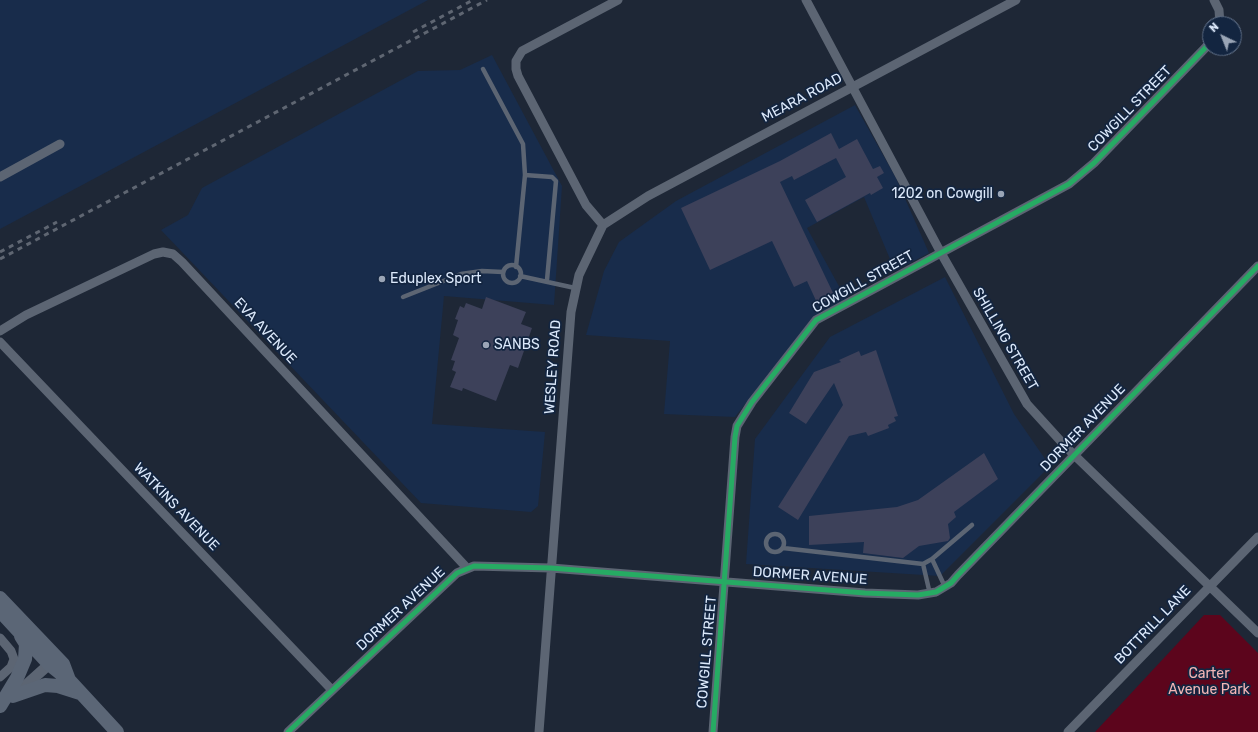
<!DOCTYPE html>
<html>
<head>
<meta charset="utf-8">
<style>
  body { margin:0 }
  #map { position:relative; width:1258px; height:732px; overflow:hidden; background:#1e2736; font-family:Rubik,sans-serif }
  canvas { display:block }
  .north { position:absolute; left:1202px; top:16px; width:40px; height:40px; box-sizing:border-box; background:#132540; border:1px solid #63738b; border-radius:50%; rotate:317deg; font-size:11px; font-weight:700; line-height:16px; text-align:center; color:#dce9fb }
  .north::after { content:''; display:block; margin:auto; width:14px; height:18px; background:#9aa5b6; clip-path:polygon(50% 0,100% 100%,50% 72%,0 100%) }
</style>
</head>
<body>
<div id="map">
<canvas width="1258" height="732"></canvas>
<div class="north">N</div>
</div>
<script>
const g = document.querySelector('canvas').getContext('2d');
g.lineJoin = 'round';
function paint(path, color) {
  g.fillStyle = color;
  g.fill(path, 'evenodd');
}
function shape(rows) {
  const path = new Path2D();
  for (const r of rows) {
    if (r.length === 3) {
      path.moveTo(r[0] + r[2], r[1]);
      path.arc(r[0], r[1], r[2], 0, 2 * Math.PI);
      continue;
    }
    path.moveTo(r[0], r[1]);
    for (let i = 2; i < r.length; i += 2) path.lineTo(r[i], r[i + 1]);
  }
  return path;
}
function trace(path, color, width, dash) {
  g.strokeStyle = color;
  g.lineWidth = width;
  g.lineCap = dash ? 'butt' : 'round';
  g.setLineDash(dash || []);
  g.stroke(path);
}
function label(font, color, halo, rows, align = 'center') {
  g.font = font + ' Rubik,sans-serif';
  g.lineWidth = 3.5;
  g.setLineDash([]);
  g.textBaseline = 'middle';
  g.strokeStyle = halo;
  g.fillStyle = color;
  for (const [text, x, y, turn = 0] of rows) {
    g.save();
    g.translate(x, y);
    g.rotate((+turn || 0) * Math.PI / 180);
    g.textAlign = isNaN(turn) ? turn : align;
    if (halo) g.strokeText(text, 0, 0);
    g.fillText(text, 0, 0);
    g.restore();
  }
}
paint(shape([
  [0,0,428,0,0,229],
  [492,55,562,186,554,305,444,296,432,424,545,432,538,506,531,512,421,503,161,230,188,215,202,188,418,71,460,70],
  [855,105,896,178,929,253,895,271,864,197,807,228,846,299,813,317,735,417,664,414,670,341,586,335,604,271,619,242,676,201],
  [945,277,1014,414,1050,466,940,576,746,564,755,439,830,337]
]), '#182c4b');
paint(shape([
  [1204,615,1220,615,1258,653,1258,732,1095,732]
]), '#5c051c');
paint(shape([
  [831,133,839,149,857,139,873,169,880,166,884,173,877,177,883,188,871,195,870,193,817,222,805,200,846,177,836,158,794,180,792,176,780,182,835,297,818,305,807,281,794,287,772,241,710,270,681,208,780,161],
  [486,297,526,312,521,324,532,328,518,368,510,365,496,401,463,388,462,391,450,387,456,372,452,370,455,361,451,360,459,338,453,335,458,320,455,319,460,306,464,308,466,303,482,309],
  [876,350,898,416,894,417,896,421,888,425,889,428,868,436,866,432,849,436,798,520,778,507,843,405,834,383,806,424,789,413,814,372,841,362,839,360,859,351,861,356],
  [984,453,998,479,954,512,956,517,948,524,950,538,948,541,919,546,903,558,863,553,864,542,809,545,809,516,897,507,918,500]
]), '#3d415a');
trace(shape([
  [483,69,523,144,525,175],
  [512,274,9],
  [516,267,525,175,552,177,556,181,547,280],
  [520,276,575,288],
  [403,297,461,274,482,271,503,272],
  [775,543,9],
  [783,548,923,564,932,559,972,525],
  [932,559,945,587],
  [923,564,930,594]
]), '#5c6573', 4.5);
trace(shape([
  [806,0,941,253,1027,404,1067,448,1258,633],
  [1214,0,1219,10,1220,24],
  [0,177,60,144],
  [603,225,648,196,1016,0],
  [0,331,26,315,154,254,163,252,173,254,182,262,467,568],
  [0,342,332,690],
  [0,638,11,651,14,659,11,667,0,677],
  [288,732,457,573,474,566,551,568,865,593,918,595,936,592,951,583,958,575,1258,266],
  [539,732,571,312,579,275,603,225,586,205,518,76,516,69,516,61,522,51,618,0],
  [713,732,735,437,737,426,752,402,816,320,1069,184,1094,163,1210,43],
  [1068,732,1258,537]
]), '#5c6573', 9);
trace(shape([
  [16,694,55,659]
]), '#5c6573', 11);
trace(shape([
  [0,598,63,664,69,680],
  [0,611,49,664,69,680,117,732],
  [13,696,45,685,58,686,80,693],
  [0,706,17,678,25,659,26,644,21,636]
]), '#5b6676', 14);
trace(shape([
  [413,32,473,0],
  [0,252,57,222],
  [0,259,487,0]
]), '#5f6672', 3, [5, 5]);
trace(shape([
  [288,732,457,573,474,566,551,568,865,593,918,595,936,592,951,583,958,575,1258,266],
  [713,732,735,437,737,426,752,402,816,320,1069,184,1094,163,1210,43]
]), '#26ab63', 5);
for (const [x, y, r, color] of [
  [1001,194,4,"#9aa5b6"],
  [382,279,4,"#9aa5b6"],
  [486,345,4,"#9aa5b6"]
]) {
  const dot = new Path2D();
  dot.arc(x, y, r, 0, 2 * Math.PI);
  g.fillStyle = color;
  g.fill(dot);
  trace(dot, '#132540', 1.5);
}
label('14px', '#dce9fb', '#132540', [
  ["MEARA ROAD",802,98,-28],
  ["COWGILL STREET",1130,109,-46],
  ["COWGILL STREET",863,282,-29],
  ["EVA AVENUE",265,331,47],
  ["SHILLING STREET",1005,339,60],
  ["WESLEY ROAD",553,367,-86],
  ["DORMER AVENUE",1083,428,-46],
  ["WATKINS AVENUE",176,507,46],
  ["DORMER AVENUE",810,576,4],
  ["DORMER AVENUE",401,609,-43],
  ["BOTTRILL LANE",1153,625,-46],
  ["COWGILL STREET",707,652,-85]
]);
label('14px', '#dce9fb', '#132540', [
  ["1202 on Cowgill",993,194,"right"],
  ["Eduplex Sport",390,279],
  ["SANBS",494,345]
], 'left');
label('14px', '#f4b5b5', '#132540', [
  ["Carter",1209,674],
  ["Avenue Park",1209,690]
]);
</script>
</body>
</html>
